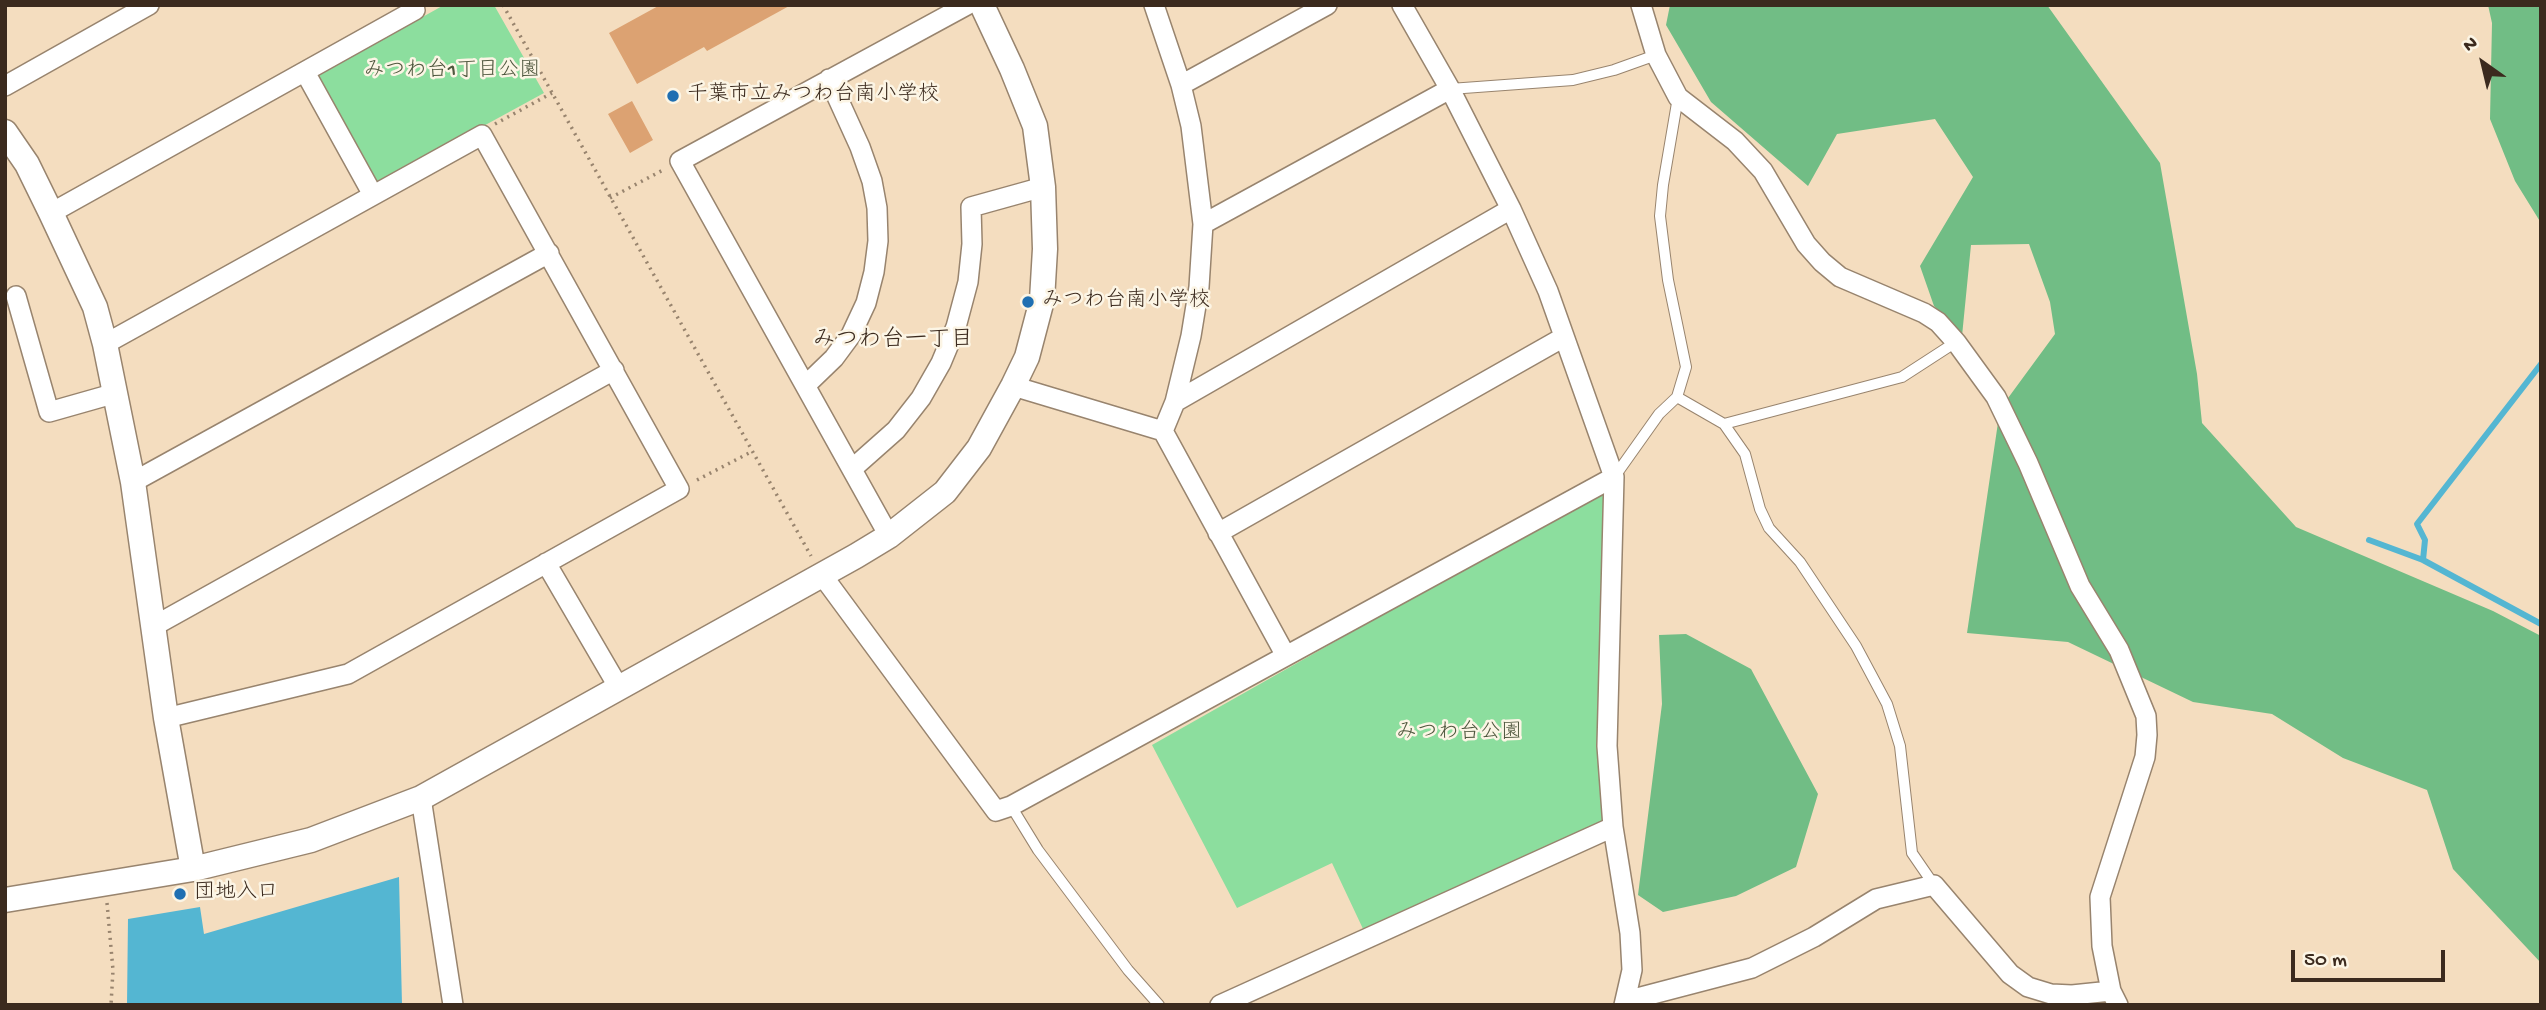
<!DOCTYPE html>
<html>
<head>
<meta charset="utf-8">
<style>
  body { margin:0 }
  #map { position:relative; width:2546px; height:1010px; overflow:hidden; background:#f4ddbf; font-family:"Gochi Hand",sans-serif }
  canvas { display:block }
  .frame { position:absolute; inset:0; border:7px solid #3b2a1e; pointer-events:none }
  .north { position:absolute; left:2448px; top:28px; width:70px; height:70px; -webkit-text-stroke:5px #fcf5e5; paint-order:stroke; rotate:326deg; font-size:19px; font-weight:700; line-height:28px; text-align:center; color:#3b2a1e }
  .north::after { content:''; display:block; margin:auto; width:24px; height:32px; background:#3b2a1e; clip-path:polygon(50% 0,100% 100%,50% 72%,0 100%) }
  .scale { position:absolute; left:2291px; top:950px; width:154px; height:32px; box-sizing:border-box; border:4px solid #3b2a1e; border-top:0; padding-left:9px; font-size:21px; line-height:24px; white-space:nowrap; color:#3b2a1e; -webkit-text-stroke:5px #fcf5e5; paint-order:stroke }
</style>
</head>
<body>
<div id="map">
<canvas width="2546" height="1010"></canvas>
<div class="frame"></div>
<div class="north">N</div>
<div class="scale">50 m</div>
</div>
<script>
const g = document.querySelector('canvas').getContext('2d');
g.lineJoin = 'round';
function paint(path, color) {
  g.fillStyle = color;
  g.fill(path, 'evenodd');
}
function shape(rows) {
  const path = new Path2D();
  for (const r of rows) {
    path.moveTo(r[0], r[1]);
    for (let i = 2; i < r.length; i += 2) path.lineTo(r[i], r[i + 1]);
  }
  return path;
}
function trace(path, color, width, dash) {
  g.strokeStyle = color;
  g.lineWidth = width;
  g.lineCap = dash ? 'butt' : 'round';
  g.setLineDash(dash || []);
  g.stroke(path);
}
function label(font, color, halo, rows, align = 'center') {
  g.font = font + ' "Gochi Hand","Klee One",sans-serif';
  g.lineWidth = 5;
  g.setLineDash([]);
  g.textBaseline = 'middle';
  g.strokeStyle = halo;
  g.fillStyle = color;
  for (const [text, x, y, turn = 0] of rows) {
    g.save();
    g.translate(x, y);
    g.rotate((+turn || 0) * Math.PI / 180);
    g.textAlign = isNaN(turn) ? turn : align;
    if (halo) g.strokeText(text, 0, 0);
    g.fillText(text, 0, 0);
    g.restore();
  }
}
paint(shape([
  [444,5,494,5,544,93,379,183,370,181,316,84,319,75],
  [1605,489,1602,825,1364,931,1332,863,1237,908,1152,745]
]), '#8cde9e');
paint(shape([
  [1670,5,2047,5,2160,163,2197,374,2202,423,2296,527,2493,611,2541,636,2541,963,2453,869,2427,790,2343,758,2272,714,2193,702,2068,642,1967,633,2000,409,2055,334,2050,302,2029,244,1971,245,1962,336,1934,306,1920,266,1973,177,1935,119,1837,134,1808,186,1711,102,1666,25],
  [2488,5,2541,5,2541,223,2515,181,2490,119,2492,23],
  [1686,634,1751,669,1818,794,1796,867,1736,896,1663,912,1638,895,1662,704,1659,635]
]), '#71bd85');
paint(shape([
  [399,877,402,1005,127,1005,128,919,200,907,204,934]
]), '#54b6d2');
trace(shape([
  [2369,540,2423,560,2541,624],
  [2423,560,2425,540,2417,524,2541,364]
]), '#54b6d2', 6);
paint(shape([
  [660,5,791,5,707,51,704,47,637,84,609,33],
  [632,101,653,140,630,153,608,114]
]), '#dca272');
const service = shape([
  [1450,89,1573,80,1614,70,1656,55],
  [1677,397,1724,424,1745,454,1760,509,1769,528,1800,562,1856,646,1887,704,1900,746,1912,853,1934,885],
  [1724,424,1902,377,1956,342],
  [1615,476,1659,414,1677,397,1686,367,1668,280,1660,216,1663,185,1678,97],
  [1011,806,1038,850,1128,970,1159,1005]
]);
const minor = shape([
  [1154,5,1181,85,1191,126,1203,224,1199,287,1191,336,1175,402,1163,431],
  [1402,5,1450,89,1511,209,1548,291,1614,477,1607,746,1613,827,1630,933,1632,970,1624,1005],
  [1641,5,1656,55,1678,97,1735,141,1763,171,1806,244,1822,262,1840,277,1924,313,1938,322,1956,342,1996,397,2028,463,2080,586,2119,650,2146,716,2147,735,2145,757,2100,897,2102,946,2111,991,2118,1005],
  [305,72,373,195],
  [1181,85,1327,5],
  [5,86,149,5],
  [51,213,415,10,412,5],
  [1203,224,1450,89],
  [16,296,49,412,116,393],
  [105,344,482,135,679,489,348,674,166,718],
  [806,385,834,358,851,335,866,303,874,272,878,241,877,208,872,181,860,147,829,79],
  [1013,386,1163,431,1286,656],
  [1175,402,1511,209],
  [852,469,896,430,921,398,941,363,956,327,968,282,972,244,971,207,1043,187],
  [133,482,549,253],
  [1218,533,1564,337],
  [889,536,680,161,967,5],
  [546,563,619,688],
  [822,575,996,811,1011,806,1614,477],
  [154,626,614,370],
  [421,798,453,1005],
  [1626,1001,1752,968,1814,937,1876,899,1934,885,2010,974,2028,987,2051,994,2072,995,2111,991],
  [1220,1005,1613,827]
]);
const tertiary = shape([
  [5,132,27,164,51,213,95,307,105,344,133,482,166,718,193,869],
  [5,900,193,869,311,840,421,798,856,556,889,536,945,492,979,448,1013,386,1027,357,1042,300,1045,249,1043,187,1035,126,1012,69,982,5]
]);
trace(service, '#98846e', 12);
trace(minor, '#98846e', 22);
trace(tertiary, '#98846e', 27);
trace(shape([
  [503,5,811,556],
  [495,124,552,93],
  [610,198,663,170],
  [697,480,751,452],
  [107,903,113,970,111,1005]
]), '#98846e', 3.5, [2, 5]);
trace(service, '#fff', 10);
trace(minor, '#fff', 19);
trace(tertiary, '#fff', 24);
for (const [x, y, r, color] of [
  [673,96,7,"#1f6fb2"],
  [1028,302,7,"#1f6fb2"],
  [180,894,7,"#1f6fb2"]
]) {
  const dot = new Path2D();
  dot.arc(x, y, r, 0, 2 * Math.PI);
  g.fillStyle = color;
  g.fill(dot);
  trace(dot, '#fcf5e5', 2.5);
}
label('21px', '#4f573e', '#fcf5e5', [
  ["みつわ台1丁目公園",452,72],
  ["みつわ台公園",1459,734]
]);
label('21px', '#3b2a1e', '#fcf5e5', [
  ["千葉市立みつわ台南小学校",687,96],
  ["みつわ台南小学校",1042,302],
  ["団地入口",194,894]
], 'left');
label('23px', '#3b2a1e', '#fcf5e5', [
  ["みつわ台一丁目",893,341]
]);
</script>
</body>
</html>
